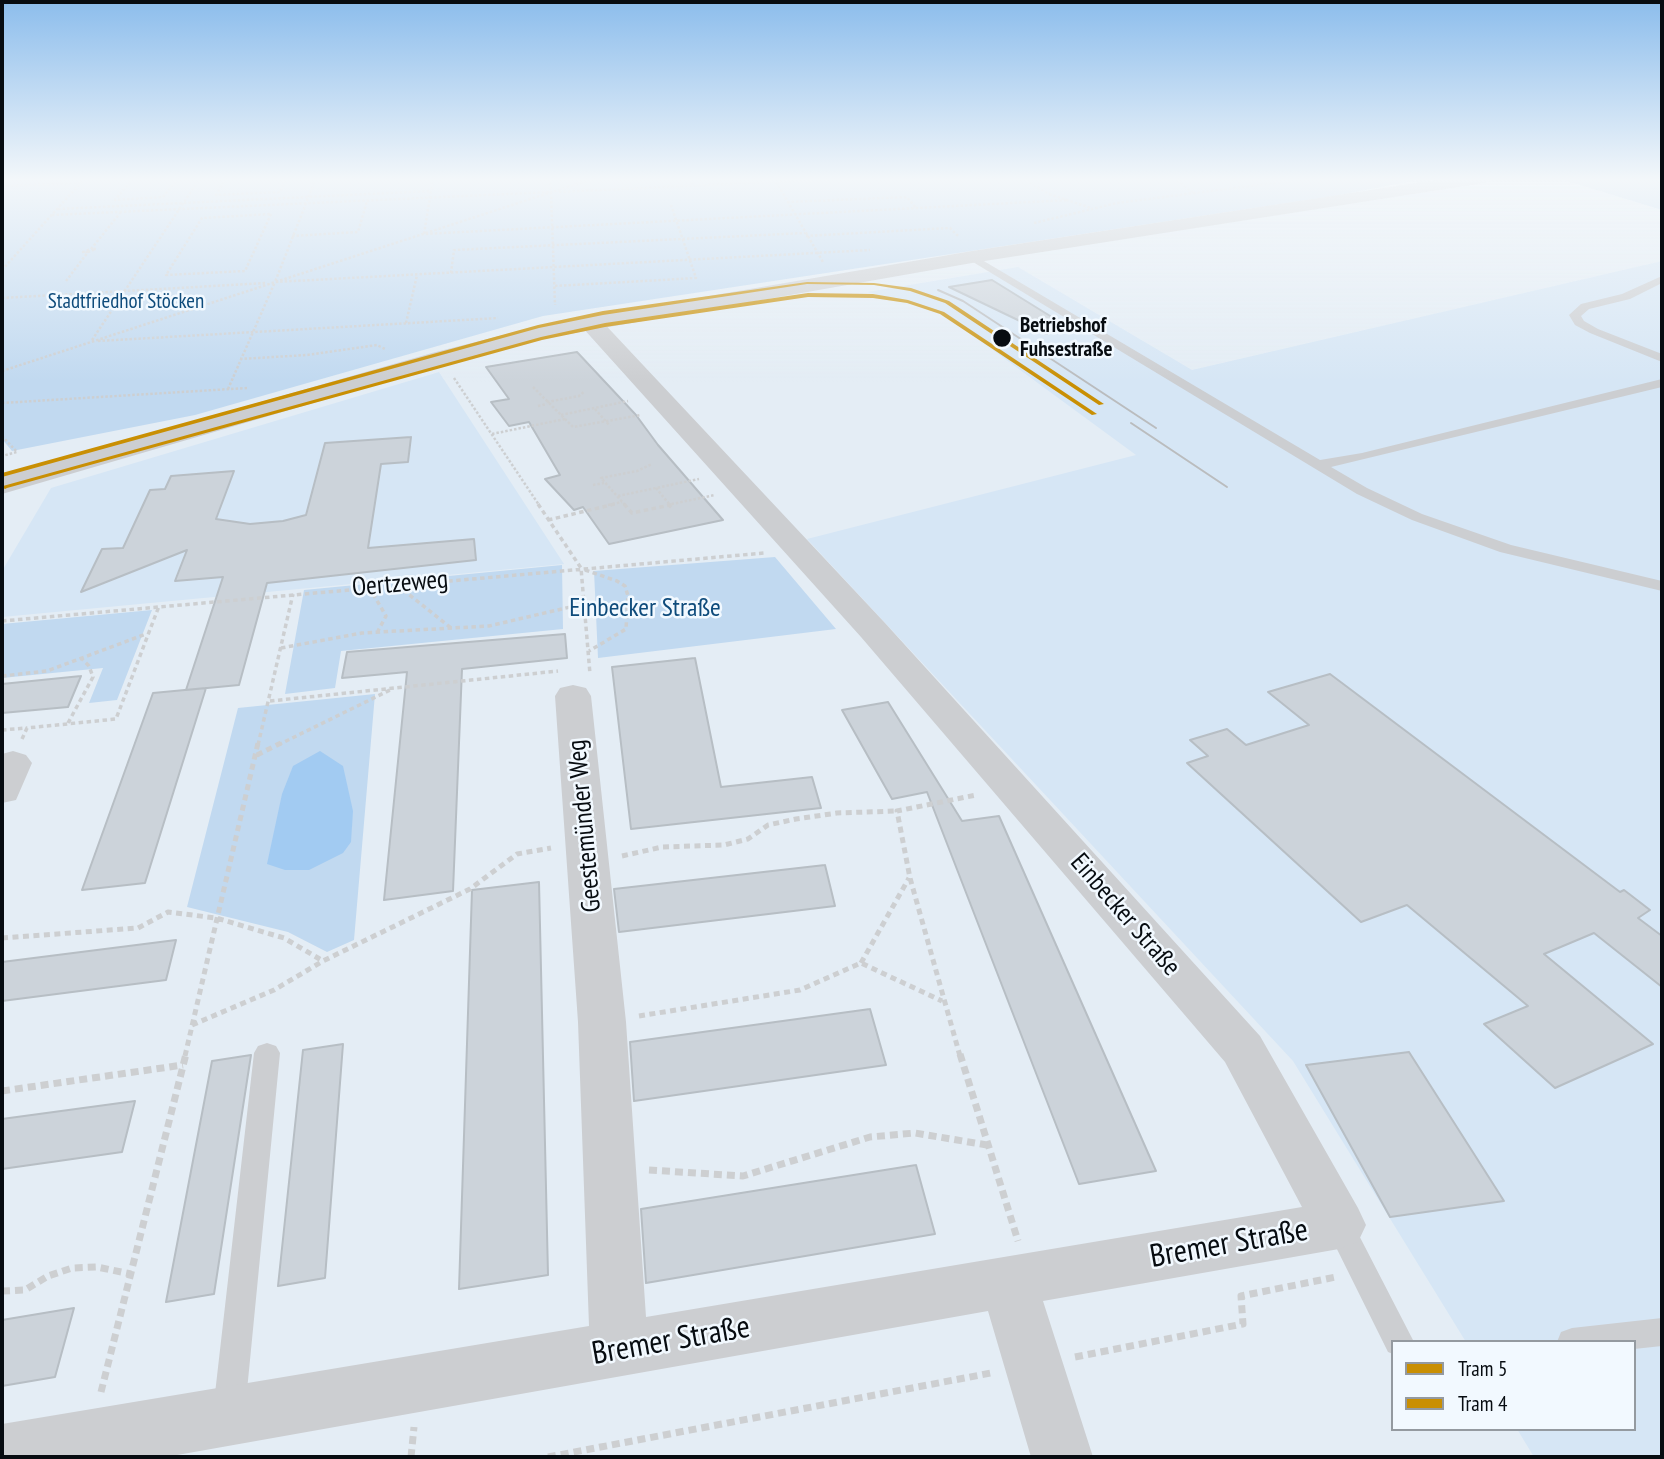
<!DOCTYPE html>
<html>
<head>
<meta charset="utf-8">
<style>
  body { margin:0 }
  #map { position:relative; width:1664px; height:1459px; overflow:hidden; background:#e4edf5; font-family:"PT Sans Narrow",sans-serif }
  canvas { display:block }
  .frame { position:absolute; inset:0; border:4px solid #070c11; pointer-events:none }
  .legend { position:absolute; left:1391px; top:1340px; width:245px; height:91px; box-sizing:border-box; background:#f2f9ff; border:2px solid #949aa0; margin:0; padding:9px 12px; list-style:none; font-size:21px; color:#070c11 }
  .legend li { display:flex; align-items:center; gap:14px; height:35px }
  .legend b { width:35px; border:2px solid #949aa0 }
</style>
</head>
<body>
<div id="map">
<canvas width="1664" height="1459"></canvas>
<div class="frame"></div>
<ul class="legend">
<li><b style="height:9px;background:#c98f03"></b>Tram 5</li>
<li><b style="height:9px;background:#c98f03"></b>Tram 4</li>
</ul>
</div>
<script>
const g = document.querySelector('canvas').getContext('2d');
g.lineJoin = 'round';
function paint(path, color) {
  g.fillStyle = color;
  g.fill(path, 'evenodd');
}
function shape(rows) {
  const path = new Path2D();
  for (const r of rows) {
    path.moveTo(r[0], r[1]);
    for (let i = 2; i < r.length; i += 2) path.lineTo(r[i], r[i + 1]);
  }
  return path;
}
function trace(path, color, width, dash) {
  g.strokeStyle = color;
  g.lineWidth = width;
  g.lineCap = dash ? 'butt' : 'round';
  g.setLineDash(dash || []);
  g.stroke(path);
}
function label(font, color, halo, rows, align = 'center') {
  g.font = font + ' "PT Sans Narrow",sans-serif';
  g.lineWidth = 5;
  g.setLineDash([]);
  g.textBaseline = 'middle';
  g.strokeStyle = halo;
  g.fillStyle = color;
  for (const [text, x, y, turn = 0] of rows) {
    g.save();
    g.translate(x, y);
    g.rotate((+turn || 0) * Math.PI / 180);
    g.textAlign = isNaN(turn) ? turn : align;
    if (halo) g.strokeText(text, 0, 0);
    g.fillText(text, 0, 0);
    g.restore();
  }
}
paint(shape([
  [1662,261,1662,1457,1534,1457,1517,1429,1634,1429,1634,1342,1466,1342,1293,1061,807,539,1136,455,941,312,867,292,1018,267,1192,370],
  [439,372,564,564,2,617,2,571,51,488]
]), '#d6e6f5');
paint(shape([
  [2,178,1427,178,1340,195,543,316,195,415,12,451,2,439],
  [1557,178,1662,178,1662,210],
  [775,557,836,629,598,658,594,571],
  [562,565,563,629,341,651,335,688,285,694,304,590],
  [152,610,117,700,89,703,103,668,2,678,2,624],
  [375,694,354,940,327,952,288,932,187,907,238,708]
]), '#c1d9f0');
paint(shape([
  [320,751,343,766,353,811,351,842,343,853,309,870,285,870,267,864,282,794,293,766]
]), '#a2cbf2');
const building = shape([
  [992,280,1055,319,1047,334,949,287,992,280],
  [577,352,636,415,658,445,723,520,609,544,583,507,574,510,545,479,560,475,529,422,509,426,491,402,509,399,486,367,577,352],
  [411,437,408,462,381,464,368,548,474,539,476,560,267,583,239,685,186,690,223,577,175,581,187,550,81,592,102,549,123,548,150,490,165,489,171,476,234,471,216,519,250,524,283,521,306,515,325,443,411,437],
  [565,634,567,658,462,669,453,891,384,900,407,672,342,678,347,652,565,634],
  [695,658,721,787,812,777,821,808,631,829,612,667,695,658],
  [1330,674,1620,892,1624,890,1650,910,1638,918,1662,936,1662,987,1594,933,1544,954,1653,1044,1555,1088,1484,1024,1528,1006,1407,905,1361,922,1187,763,1208,756,1190,740,1227,729,1246,745,1309,725,1268,692,1330,674],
  [81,676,68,707,2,713,2,684,81,676],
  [206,688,145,883,82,890,153,693,206,688],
  [888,702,962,821,999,816,1156,1171,1079,1184,927,792,892,799,842,710,888,702],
  [825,865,835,906,619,932,614,889,825,865],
  [539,882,548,1275,459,1289,472,890,539,882],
  [176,940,166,980,2,1001,2,962,176,940],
  [870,1009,886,1065,634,1101,630,1042,870,1009],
  [343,1044,325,1278,278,1286,303,1050,343,1044],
  [1409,1052,1504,1201,1390,1217,1306,1065,1409,1052],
  [251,1055,214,1294,166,1302,212,1061,251,1055],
  [135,1101,122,1152,2,1169,2,1119,135,1101],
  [916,1165,935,1234,646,1283,641,1209,916,1165],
  [74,1308,55,1377,2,1386,2,1320,74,1308]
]);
paint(building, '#ccd3da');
trace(building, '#b7bec4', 2);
trace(shape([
  [133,178,115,200,163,197,178,178],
  [226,178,216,195,280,192,287,178],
  [316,178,275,282,870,250],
  [433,178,424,234,1068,200],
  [550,178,551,192],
  [690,178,693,186],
  [774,178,823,262],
  [1022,178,1049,194,1091,208],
  [1173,178,1194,193],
  [2,186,80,183],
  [559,192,852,178],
  [787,202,907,197,916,208],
  [58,209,431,191],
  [271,214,245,271,166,275,202,218,271,214],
  [52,215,551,192,555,305],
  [1034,223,1117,203,1312,178],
  [292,236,358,232,367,201],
  [806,236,950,228,959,237],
  [88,252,83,252,91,249,121,212],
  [2,270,85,178],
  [451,273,454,250,805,233],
  [66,281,88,252,96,249,92,249],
  [555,286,696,278,671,205],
  [2,298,266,283],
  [406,323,417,275],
  [92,340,200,178],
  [98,341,498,318],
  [240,359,307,355,377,345,385,349],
  [2,371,595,178],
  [454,378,539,505],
  [533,387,573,427,641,415],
  [228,389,275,282],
  [547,402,579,396,585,391],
  [2,403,247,388],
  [538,406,547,404],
  [595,409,610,426],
  [561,415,628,401],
  [492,434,565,419],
  [2,436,17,452,2,456],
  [593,485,604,483],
  [656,488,670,505],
  [618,496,699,479],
  [608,505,622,502],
  [625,505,601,478,637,471,652,464],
  [667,505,715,495]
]), '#cdcfd1', 2.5, [2.5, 2]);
trace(shape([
  [538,504,581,568,590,674],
  [624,504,632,513,675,504],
  [668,504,672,508],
  [548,520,615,504],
  [585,570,617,581,625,586,628,596,626,629,589,651],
  [397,585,451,628],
  [369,587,386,616,378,631],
  [2,621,764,553],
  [281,648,362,633,489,626,583,604],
  [2,676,47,671,146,634],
  [270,701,558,671],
  [68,723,93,677,89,666,81,658],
  [2,730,27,728],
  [22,739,27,728,116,719,159,606],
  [258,745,293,594],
  [278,745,390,690]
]), '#cdcfd1', 3.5, [4.5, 3.5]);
trace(shape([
  [257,755,281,743],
  [622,856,662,847,724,845,748,839,768,825,796,819,837,813,897,811],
  [2,938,138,928,168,912,216,918,284,938,323,961],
  [861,963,909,878],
  [639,1016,800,990,861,963,942,1001],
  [192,1025,274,990,323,961,470,889,517,854,551,848],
  [185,1056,258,743],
  [960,1056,910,878,897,811,976,795]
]), '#cdcfd1', 5, [6, 4.5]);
trace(shape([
  [960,1054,1018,1241],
  [2,1091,183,1065],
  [649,1170,743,1176,870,1137,915,1133,987,1145],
  [2,1291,25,1290,48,1276,72,1268,97,1267,131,1274],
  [1075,1357,1243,1324,1241,1296,1336,1277],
  [101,1392,186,1054],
  [411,1457,414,1427],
  [548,1457,991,1373]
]), '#cdcfd1', 7, [8, 5]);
paint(shape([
  [972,254,1320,460,1362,453,1662,379,1662,387,1331,467,1367,488,1422,514,1511,545,1662,581,1662,591,1500,552,1412,520,1357,494,968,259,967,257,972,254],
  [1662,276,1662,283,1630,299,1589,309,1581,316,1584,321,1598,329,1662,354,1662,362,1590,333,1575,325,1569,315,1581,304,1622,294,1662,276],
  [267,1043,276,1046,280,1053,245,1411,240,1422,229,1427,218,1422,213,1411,254,1053,258,1046,267,1043],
  [1339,1213,1349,1216,1414,1342,1393,1342,1393,1354,1388,1352,1325,1225,1329,1216,1339,1213],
  [1662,1318,1662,1346,1634,1349,1634,1342,1557,1342,1561,1332,1572,1328,1662,1318]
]), '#ccced1');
paint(shape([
  [590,315,598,317,885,623,1260,1036,1358,1208,1366,1225,1358,1242,1339,1249,1043,1301,1093,1457,1031,1457,988,1311,166,1457,2,1457,2,1424,589,1326,578,1022,555,696,560,688,573,685,586,688,591,696,626,1022,646,1317,1302,1207,1225,1062,861,637,582,327,579,322,582,317,590,315],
  [13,751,26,755,32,763,16,800,2,803,2,754,13,751]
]), '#ccced1');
paint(shape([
  [1449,178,1493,178,1484,183,972,263,552,337,450,363,2,494,2,476,432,353,551,323,972,251,1449,178]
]), '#ccced1');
trace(shape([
  [938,290,963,301,1156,428],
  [1131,423,1227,487]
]), '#babcbe', 2);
paint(shape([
  [807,282,874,283,911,288,949,301,1104,404,1099,405,945,303,910,291,874,285,807,284,603,315,539,328,2,477,2,473,538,325,603,311,807,282]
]), '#c98f03');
paint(shape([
  [808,293,873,294,908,300,944,312,1097,414,1092,415,940,314,907,303,873,298,808,297,605,327,542,340,7,488,5,489,2,487,3,486,541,337,605,323,808,293]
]), '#c98f03');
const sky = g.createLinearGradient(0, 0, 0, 382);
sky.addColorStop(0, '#8cbdec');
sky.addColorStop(0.47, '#f3f7fa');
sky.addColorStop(1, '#f3f7fa00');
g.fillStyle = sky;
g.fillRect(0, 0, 1664, 382);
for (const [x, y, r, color] of [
  [1002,338,10,"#070c11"]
]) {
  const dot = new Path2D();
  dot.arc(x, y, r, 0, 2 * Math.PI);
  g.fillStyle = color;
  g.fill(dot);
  trace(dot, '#f2f9ff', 2.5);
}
label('21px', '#0e4b7b', '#f2f9ff', [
  ["Stadtfriedhof Stöcken",126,302]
]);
label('bold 21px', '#070c11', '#f2f9ff', [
  ["Betriebshof",1020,326],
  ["Fuhsestraße",1020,350]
], 'left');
label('26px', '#070c11', '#f2f9ff', [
  ["Oertzeweg",400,584,-5],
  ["Geestemünder Weg",585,826,-95],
  ["Einbecker Straße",1125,915,49]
]);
label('26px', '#0e4b7b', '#f2f9ff', [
  ["Einbecker Straße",645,609]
]);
label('32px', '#070c11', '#f2f9ff', [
  ["Bremer Straße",1229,1244,-10],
  ["Bremer Straße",671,1341,-10]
]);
</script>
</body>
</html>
